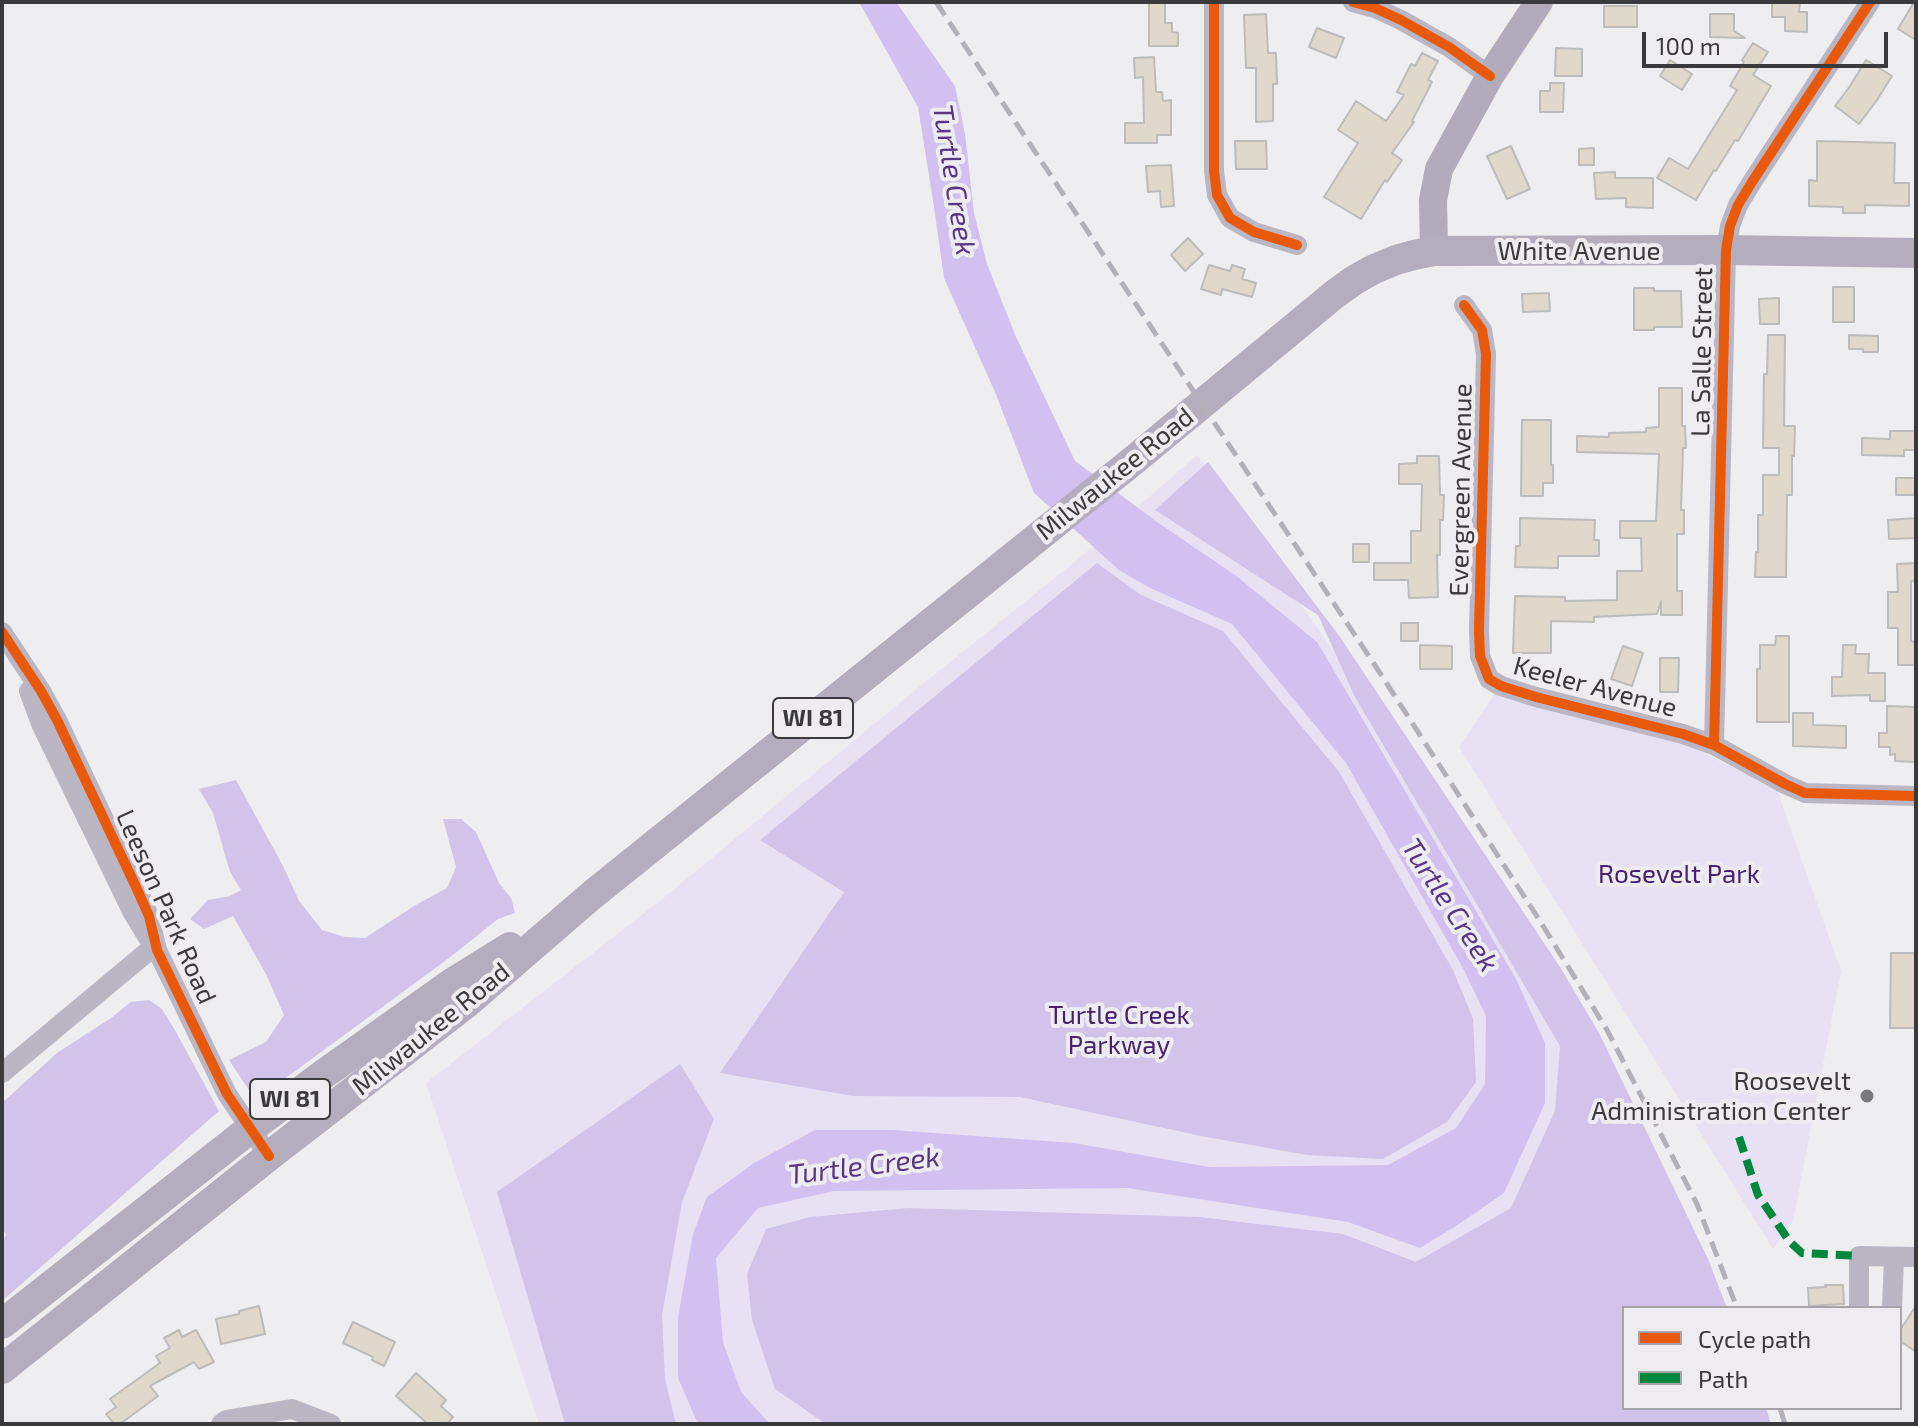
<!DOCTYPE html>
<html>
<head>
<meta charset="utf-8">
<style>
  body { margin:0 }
  #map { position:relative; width:1918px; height:1426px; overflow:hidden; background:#eeedef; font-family:"Exo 2",sans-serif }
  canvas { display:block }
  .frame { position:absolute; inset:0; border:4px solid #3a393b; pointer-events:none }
  .legend { position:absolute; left:1622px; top:1306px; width:280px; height:104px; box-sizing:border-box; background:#eeecf0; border:2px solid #a6a4a8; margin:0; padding:10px 14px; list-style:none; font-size:24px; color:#3a393b }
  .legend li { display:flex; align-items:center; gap:16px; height:40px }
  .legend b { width:40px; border:2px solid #a6a4a8 }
  .scale { position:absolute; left:1642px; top:32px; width:246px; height:36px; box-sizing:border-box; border:4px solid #3a393b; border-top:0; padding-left:10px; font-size:24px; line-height:28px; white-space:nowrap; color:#3a393b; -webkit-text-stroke:6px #eeecf0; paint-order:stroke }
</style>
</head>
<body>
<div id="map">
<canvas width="1918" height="1426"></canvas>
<div class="frame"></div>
<ul class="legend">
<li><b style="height:10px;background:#e8590c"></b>Cycle path</li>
<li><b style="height:10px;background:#00873e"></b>Path</li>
</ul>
<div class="scale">100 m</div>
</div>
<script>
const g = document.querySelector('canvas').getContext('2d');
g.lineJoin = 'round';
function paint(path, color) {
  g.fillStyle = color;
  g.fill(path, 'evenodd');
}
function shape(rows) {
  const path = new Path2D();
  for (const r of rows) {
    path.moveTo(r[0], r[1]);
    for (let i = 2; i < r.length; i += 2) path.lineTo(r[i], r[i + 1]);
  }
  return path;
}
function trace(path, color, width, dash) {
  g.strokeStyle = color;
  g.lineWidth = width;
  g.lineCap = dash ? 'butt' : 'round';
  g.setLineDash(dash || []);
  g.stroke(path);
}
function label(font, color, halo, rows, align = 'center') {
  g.font = font + ' "Exo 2",sans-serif';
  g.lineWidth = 8;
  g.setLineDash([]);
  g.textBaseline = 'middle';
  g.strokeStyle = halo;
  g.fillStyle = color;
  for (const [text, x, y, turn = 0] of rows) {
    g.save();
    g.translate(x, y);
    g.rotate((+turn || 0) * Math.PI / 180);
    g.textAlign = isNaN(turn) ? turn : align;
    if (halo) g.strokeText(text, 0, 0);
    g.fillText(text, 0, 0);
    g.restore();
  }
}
paint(shape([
  [1197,455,1424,781,1571,1013,1541,1270,1624,1408,1678,1424,539,1424,426,1083,661,900,903,700,1076,561],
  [1496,692,1690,746,1777,790,1841,971,1793,1221,1773,1249,1459,747]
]), '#e8e1f4');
paint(shape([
  [1208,462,1340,637,1560,967,1599,1033,1708,1259,1727,1308,1624,1308,1624,1408,1766,1408,1771,1424,834,1424,823,1422,775,1389,752,1320,747,1274,766,1229,810,1217,908,1208,1199,1217,1343,1234,1416,1262,1511,1208,1555,1111,1560,1046,1355,697,1318,615,1155,510],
  [1097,563,1141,595,1223,631,1339,772,1453,970,1473,1019,1476,1082,1447,1122,1383,1159,1307,1155,1201,1136,1020,1097,853,1096,720,1073,844,892,760,840],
  [236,780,283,866,299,901,322,930,345,937,365,938,414,906,447,888,456,867,443,819,461,819,476,832,499,883,511,898,515,913,498,919,449,958,279,1083,249,1090,229,1060,266,1042,284,1015,266,974,233,916,204,929,190,919,208,900,230,896,241,890,230,872,213,813,199,789],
  [149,1000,162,1009,176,1032,219,1111,2,1301,2,1243,6,1235,2,1227,2,1103,57,1053,111,1018,131,1002],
  [680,1064,714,1119,682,1202,662,1315,665,1379,676,1424,565,1424,497,1192]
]), '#d1c3e9');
paint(shape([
  [859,2,896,2,955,86,965,134,974,213,987,264,1016,337,1075,461,1157,522,1235,575,1317,642,1515,977,1545,1043,1545,1103,1504,1193,1459,1224,1420,1248,1348,1222,1127,1188,834,1191,758,1208,716,1258,723,1342,741,1392,770,1424,698,1424,678,1378,678,1317,693,1234,707,1197,754,1163,815,1130,892,1130,1074,1143,1209,1167,1388,1165,1456,1128,1485,1084,1486,1016,1464,970,1346,763,1232,624,1150,588,1119,570,1034,493,995,392,944,278,934,207,918,107]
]), '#d2c0f0');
const building = shape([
  [1149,2,1165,2,1165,23,1172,23,1172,32,1178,33,1178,46,1149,46,1149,2],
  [1772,2,1800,2,1799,12,1807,12,1807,32,1785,31,1785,17,1772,17,1772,2],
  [1914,2,1916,2,1916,40,1898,29,1914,2],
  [1604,6,1637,6,1637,27,1604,27,1604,6],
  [1266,14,1268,53,1276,53,1277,84,1273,84,1273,121,1256,122,1256,68,1246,68,1244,15,1266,14],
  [1710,14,1734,14,1734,31,1745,38,1710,37,1710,14],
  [1317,28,1344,38,1336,58,1309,47,1317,28],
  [1753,43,1768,52,1753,75,1771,86,1738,141,1735,140,1716,171,1714,170,1696,200,1657,178,1669,158,1688,169,1737,90,1730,86,1744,62,1742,60,1753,43],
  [1556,48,1582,49,1582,76,1555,76,1556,48],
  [1422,53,1438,61,1428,80,1432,82,1412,121,1414,122,1392,153,1402,160,1387,182,1385,180,1361,219,1324,197,1358,143,1338,130,1356,101,1386,121,1404,95,1397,92,1411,64,1415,66,1422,53],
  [1154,57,1156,92,1162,92,1163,101,1171,100,1171,135,1157,135,1157,143,1125,143,1125,123,1144,123,1143,77,1135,78,1134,58,1154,57],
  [1670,60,1692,74,1682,90,1660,76,1670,60],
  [1866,60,1892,76,1877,100,1859,124,1835,106,1850,86,1866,60],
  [1550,83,1564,83,1563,112,1540,112,1540,91,1550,91,1550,83],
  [1235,141,1266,141,1267,169,1236,169,1235,141],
  [1817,141,1895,143,1894,183,1909,183,1909,206,1865,205,1865,213,1843,213,1843,207,1809,206,1809,180,1817,181,1817,141],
  [1511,146,1530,189,1507,199,1487,156,1511,146],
  [1594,148,1594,165,1579,165,1579,149,1594,148],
  [1171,165,1174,206,1161,207,1160,191,1148,192,1146,166,1171,165],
  [1615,172,1615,178,1653,178,1653,208,1626,207,1626,198,1596,199,1594,173,1615,172],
  [1188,238,1203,254,1185,271,1171,255,1188,238],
  [1209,265,1230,271,1232,265,1245,269,1242,279,1256,283,1252,297,1222,289,1221,295,1201,289,1209,265],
  [1833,287,1854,287,1854,322,1833,322,1833,287],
  [1634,288,1654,288,1654,291,1681,291,1682,327,1654,327,1654,330,1634,330,1634,288],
  [1549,293,1550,311,1523,312,1522,294,1549,293],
  [1779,298,1779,324,1760,324,1759,299,1779,298],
  [1768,335,1785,335,1784,426,1795,426,1794,456,1792,456,1792,495,1787,495,1786,577,1755,577,1756,552,1758,552,1758,515,1763,515,1763,475,1779,475,1779,448,1763,448,1764,374,1767,374,1768,335],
  [1849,335,1878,336,1878,352,1863,352,1863,349,1849,349,1849,335],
  [1659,388,1682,388,1682,426,1685,426,1686,448,1683,448,1681,510,1684,510,1684,534,1677,534,1677,591,1682,591,1682,615,1661,615,1661,601,1657,614,1594,617,1594,622,1551,621,1551,653,1513,653,1515,596,1565,597,1565,601,1617,600,1617,571,1642,571,1641,538,1620,538,1620,521,1656,521,1659,454,1577,452,1577,436,1609,437,1609,433,1646,432,1646,428,1659,427,1659,388],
  [1522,420,1551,420,1551,465,1553,465,1553,483,1543,483,1543,496,1521,496,1522,420],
  [1890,431,1916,431,1916,450,1904,450,1904,456,1862,455,1862,438,1890,439,1890,431],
  [1417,456,1439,456,1440,495,1444,495,1443,520,1440,520,1440,555,1437,555,1438,597,1409,598,1408,580,1374,580,1374,563,1411,563,1411,531,1421,531,1422,484,1399,484,1399,464,1417,463,1417,456],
  [1896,478,1916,478,1916,495,1896,495,1896,478],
  [1520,518,1595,520,1594,540,1599,540,1599,556,1558,556,1558,568,1515,567,1516,546,1520,546,1520,518],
  [1916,518,1916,538,1889,539,1888,520,1916,518],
  [1353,544,1369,544,1369,562,1353,562,1353,544],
  [1916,563,1916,581,1911,581,1911,641,1916,642,1916,665,1898,665,1898,628,1888,628,1888,592,1898,592,1897,564,1916,563],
  [1401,623,1418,623,1418,641,1401,641,1401,623],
  [1776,636,1789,636,1789,722,1757,722,1757,669,1760,669,1760,645,1775,645,1776,636],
  [1420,645,1452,646,1452,669,1420,669,1420,645],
  [1843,645,1856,645,1855,654,1869,654,1868,673,1885,673,1885,701,1870,701,1870,695,1832,696,1832,677,1842,677,1843,645],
  [1623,646,1643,653,1632,686,1611,679,1623,646],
  [1660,658,1679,658,1678,692,1660,692,1660,658],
  [1887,706,1916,707,1915,762,1895,761,1895,754,1890,755,1890,747,1879,747,1879,733,1887,733,1887,706],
  [1793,713,1813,713,1813,725,1846,726,1846,748,1793,746,1793,713],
  [1891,953,1916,953,1916,1028,1890,1028,1891,953],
  [1825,1285,1843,1285,1844,1304,1809,1306,1808,1288,1826,1287,1825,1285],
  [259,1306,265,1334,221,1344,216,1319,239,1314,239,1311,259,1306],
  [1916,1306,1916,1352,1900,1341,1900,1330,1916,1306],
  [353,1322,395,1342,384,1366,372,1360,373,1357,343,1343,353,1322],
  [179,1330,182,1337,196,1330,214,1362,199,1369,194,1362,150,1386,158,1396,120,1424,114,1424,106,1414,116,1407,110,1399,160,1363,156,1356,170,1348,164,1338,179,1330],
  [416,1373,446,1400,441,1406,453,1417,447,1424,428,1424,396,1396,416,1373]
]);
paint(building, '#dfd8cb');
trace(building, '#bcbcbc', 2);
trace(shape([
  [1214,2,1214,171,1217,195,1230,218,1254,232,1297,245],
  [1353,2,1375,8,1401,20,1449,47,1490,76],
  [1464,305,1482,330,1486,354,1479,630,1480,656,1489,679,1501,686,1536,697,1683,734,1714,745,1785,784,1805,793,1916,796],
  [2,632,41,691,57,720,136,887,149,916,157,950,227,1094,269,1156],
  [1714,745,1726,250,1730,226,1738,205,1752,182,1870,2],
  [2,1073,146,953,157,950,153,946,132,911,42,726,29,691],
  [1859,1308,1859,1256,1916,1257],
  [1892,1308,1894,1257],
  [221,1424,226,1420,292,1409,331,1424]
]), '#bbb6c4', 20);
trace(shape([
  [1434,251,1433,200,1439,169,1490,76,1539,2]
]), '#b2abbc', 28);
trace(shape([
  [2,1324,250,1129,321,1076,452,983,510,947],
  [2,1369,269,1156,467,1003,592,895,1134,460,1335,294,1353,281,1372,270,1396,260,1414,255,1434,251,1726,250,1916,253]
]), '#b4adbe', 30);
trace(shape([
  [936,2,1378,670,1540,921,1607,1030,1697,1204,1737,1308],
  [1780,1408,1785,1424]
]), '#b3b0b9', 5, [16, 8]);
trace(shape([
  [1739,1137,1758,1195,1790,1242,1802,1253,1859,1256]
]), '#00873e', 8, [16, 8]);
trace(shape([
  [1214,2,1214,171,1217,195,1230,218,1254,232,1297,245],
  [1353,2,1375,8,1401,20,1449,47,1490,76],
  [1464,305,1482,330,1486,354,1479,630,1480,656,1489,679,1501,686,1536,697,1683,734,1714,745,1785,784,1805,793,1916,796],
  [2,632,41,691,57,720,136,887,149,916,157,950,227,1094,269,1156],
  [1714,745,1726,250,1730,226,1738,205,1752,182,1870,2]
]), '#e8590c', 10);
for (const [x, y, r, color] of [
  [1867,1096,8,"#79787a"]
]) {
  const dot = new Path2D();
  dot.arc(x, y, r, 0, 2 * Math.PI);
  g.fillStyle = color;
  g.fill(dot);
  trace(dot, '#eeecf0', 3);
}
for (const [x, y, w] of [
  [813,718,80],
  [290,1099,80]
]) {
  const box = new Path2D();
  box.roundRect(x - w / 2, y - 20, w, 40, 6);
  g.fillStyle = '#eeecf0';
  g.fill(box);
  trace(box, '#3a393b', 2);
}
label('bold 24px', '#3a393b', null, [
  ["WI 81",813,718],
  ["WI 81",290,1099]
]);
label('26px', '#3a393b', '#eeecf0', [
  ["White Avenue",1579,251],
  ["La Salle Street",1702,352,-89],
  ["Milwaukee Road",1115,474,-39],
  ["Evergreen Avenue",1461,490,-89],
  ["Keeler Avenue",1595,687,15],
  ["Leeson Park Road",166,907,66],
  ["Milwaukee Road",431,1029,-39]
]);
label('26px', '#46216e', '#eeecf0', [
  ["Rosevelt Park",1679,874],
  ["Turtle Creek",1119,1015],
  ["Parkway",1119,1045]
]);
label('26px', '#3a393b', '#eeecf0', [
  ["Roosevelt",1851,1081],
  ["Administration Center",1851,1111]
], 'right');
label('italic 28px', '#583684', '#eeecf0', [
  ["Turtle Creek",954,180,81],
  ["Turtle Creek",1450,905,57],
  ["Turtle Creek",864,1166,-7]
]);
</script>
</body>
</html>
